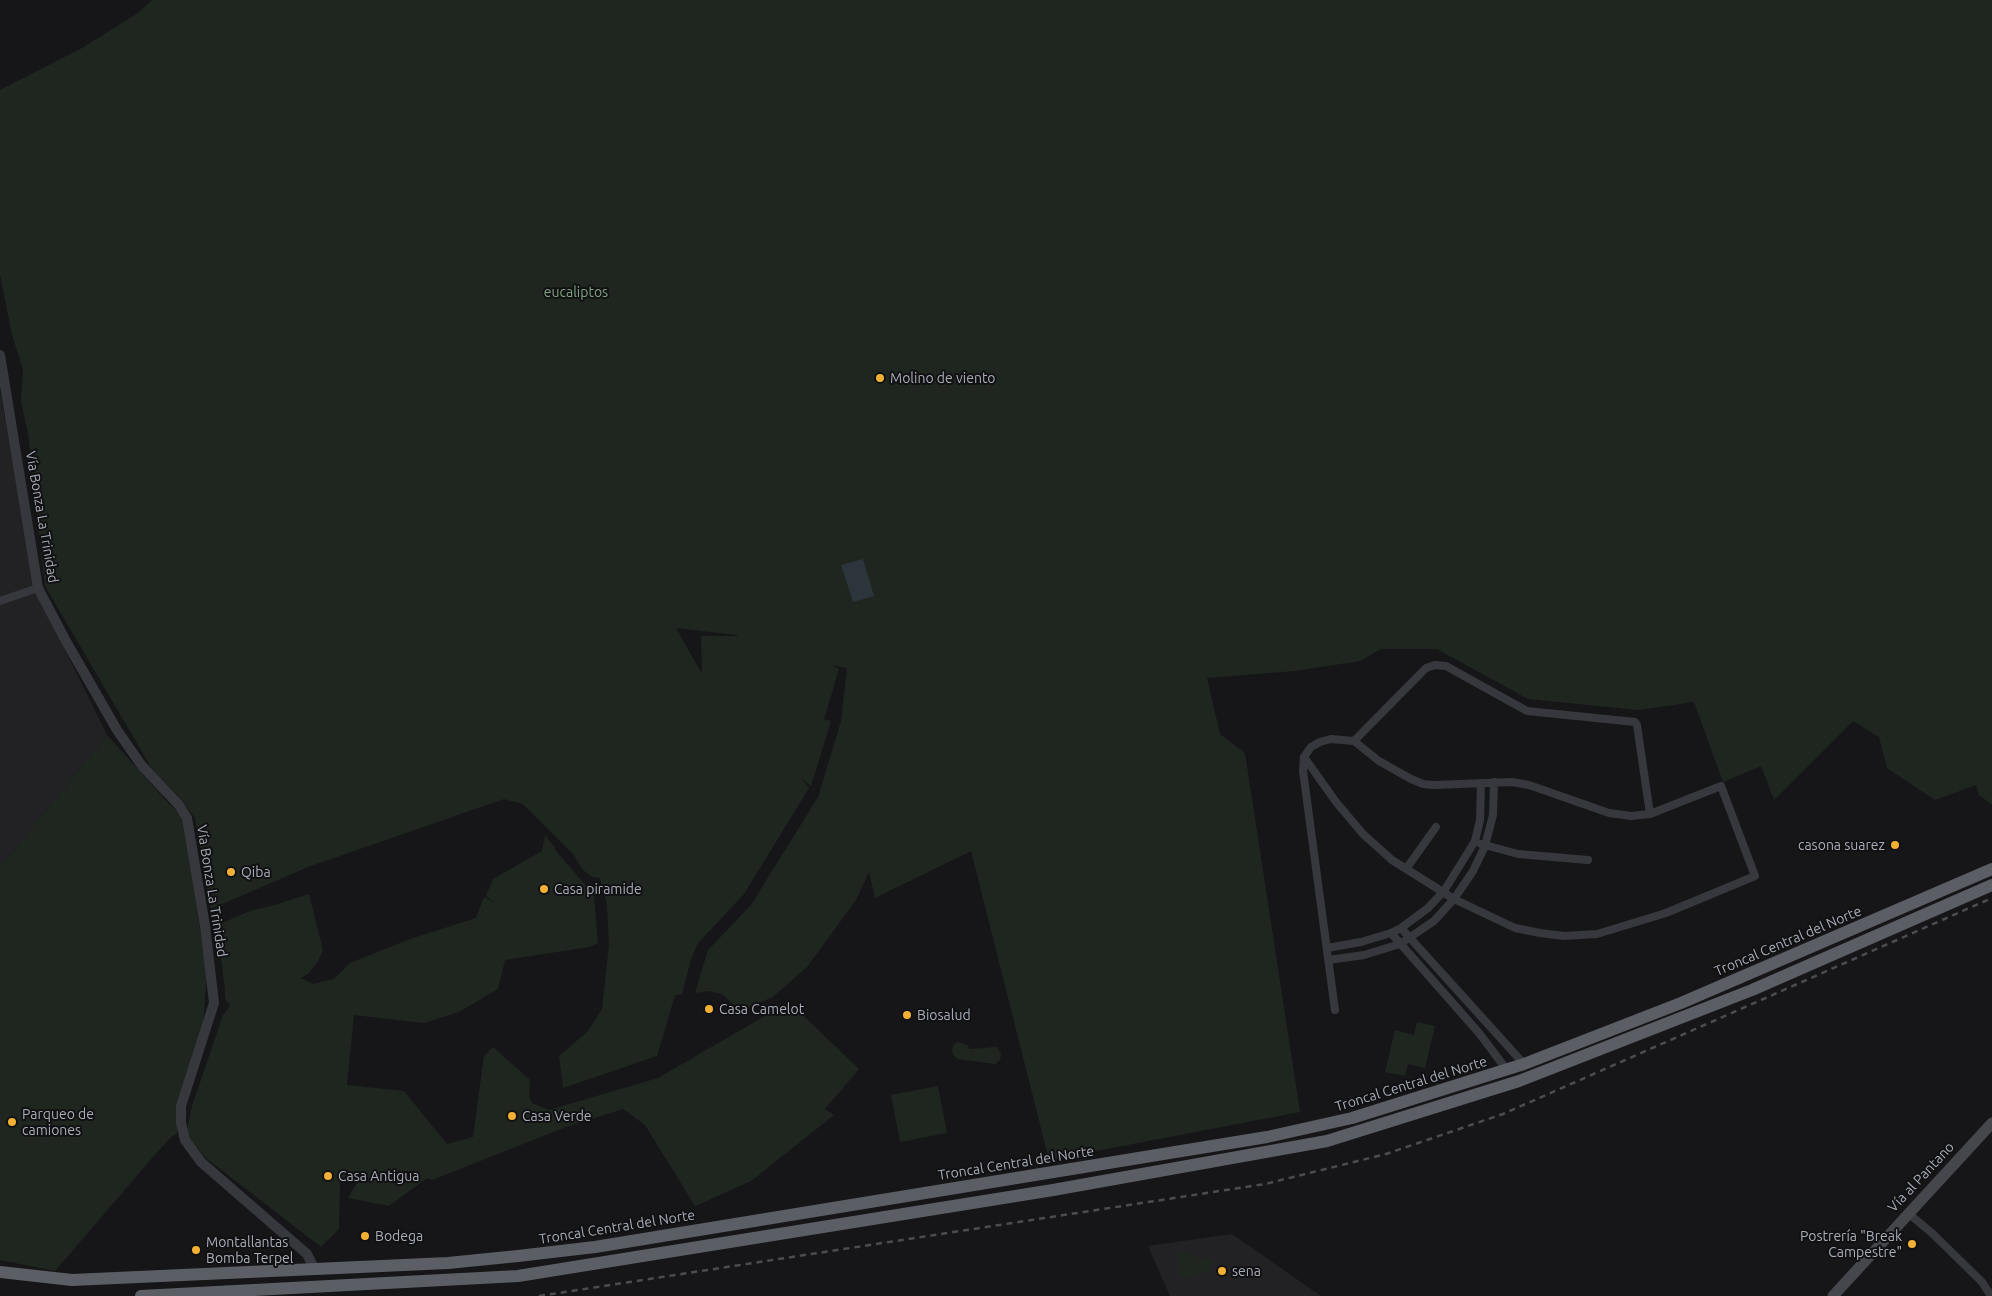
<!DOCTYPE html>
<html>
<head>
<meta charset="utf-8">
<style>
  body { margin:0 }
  canvas { display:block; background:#161618 }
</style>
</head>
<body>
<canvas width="1992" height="1296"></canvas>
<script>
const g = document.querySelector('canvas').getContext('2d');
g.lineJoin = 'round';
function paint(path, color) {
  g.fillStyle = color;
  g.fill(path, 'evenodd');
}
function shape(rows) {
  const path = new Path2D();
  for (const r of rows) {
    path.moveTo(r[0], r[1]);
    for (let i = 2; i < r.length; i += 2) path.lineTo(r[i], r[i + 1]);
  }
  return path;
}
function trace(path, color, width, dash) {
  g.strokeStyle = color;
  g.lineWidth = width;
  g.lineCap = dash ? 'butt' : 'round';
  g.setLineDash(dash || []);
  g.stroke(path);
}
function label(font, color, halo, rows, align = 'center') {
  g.font = font + ' Ubuntu,sans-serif';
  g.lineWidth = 4;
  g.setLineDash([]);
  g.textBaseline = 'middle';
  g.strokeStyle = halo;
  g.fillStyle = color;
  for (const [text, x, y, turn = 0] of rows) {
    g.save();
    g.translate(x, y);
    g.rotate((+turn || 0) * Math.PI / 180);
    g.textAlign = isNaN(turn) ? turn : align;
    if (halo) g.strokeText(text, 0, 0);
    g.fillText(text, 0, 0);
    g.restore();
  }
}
paint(shape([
  [0,391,35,589,107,735,0,867],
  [1232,1234,1321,1296,1170,1296,1148,1246]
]), '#222225');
paint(shape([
  [152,0,1992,0,1992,805,1979,795,1976,785,1935,800,1887,768,1879,737,1853,721,1774,800,1761,766,1723,782,1694,702,1638,710,1528,699,1437,649,1381,649,1360,661,1295,671,1207,678,1220,734,1245,753,1300,1112,1049,1160,971,851,875,898,869,872,856,900,807,967,773,997,740,1011,722,994,709,991,695,993,708,950,751,905,818,797,841,721,847,668,832,665,839,669,824,719,831,721,811,786,802,779,809,788,744,894,698,943,691,959,682,994,675,995,657,1056,563,1088,559,1056,588,1031,602,1009,609,944,607,905,600,878,592,877,583,870,574,855,523,804,504,799,308,867,211,909,195,818,181,799,152,769,45,586,28,433,21,402,23,369,12,335,0,275,0,90,82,48,138,13],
  [676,628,737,635,738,636,701,636,702,674],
  [107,735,169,804,184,817,199,923,207,971,203,1027,177,1104,177,1134,171,1137,152,1158,55,1271,0,1260,0,867],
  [545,835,555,848,555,850,594,895,598,943,589,947,505,960,498,989,459,1012,424,1023,354,1015,347,1085,404,1091,447,1144,473,1137,484,1056,493,1047,530,1080,529,1097,532,1103,549,1110,658,1078,789,1002,859,1069,825,1109,834,1115,751,1181,695,1206,645,1125,623,1109,566,1127,432,1180,427,1178,389,1206,348,1198,362,1174,347,1174,340,1184,339,1229,321,1247,206,1158,186,1135,192,1106,223,1015,230,1006,225,998,225,989,218,935,223,930,222,923,250,911,278,904,309,894,323,950,317,963,308,974,301,978,313,984,334,979,350,963,410,939,476,918,484,897,495,903,486,896,493,879,542,851],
  [1417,1022,1435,1026,1425,1068,1408,1064,1405,1076,1385,1072,1395,1030,1414,1035],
  [957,1042,967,1045,970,1049,997,1047,1001,1054,1000,1060,995,1064,958,1059,953,1055,952,1051,953,1046],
  [938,1086,947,1133,900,1142,891,1095],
  [1178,1252,1212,1261,1213,1269,1184,1279,1177,1273]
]), '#1e261f');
paint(shape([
  [863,559,874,596,853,602,841,565]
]), '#2c353c');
trace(shape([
  [0,601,38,588],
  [1304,757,1336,802,1363,834,1392,860,1454,899,1515,928,1540,933,1564,936,1597,934,1666,913,1755,876,1721,786,1650,814,1631,816,1609,813,1529,785,1512,782,1434,785,1423,784,1411,779,1379,761,1354,741],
  [1481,844,1518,854,1588,860],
  [1406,869,1436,827],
  [1401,928,1524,1064],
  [1391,933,1479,1033,1507,1070],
  [1327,948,1361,942,1391,933,1401,928,1428,908,1444,891,1475,841,1480,820,1481,784],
  [1328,960,1364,955,1400,944,1434,921,1454,899,1473,871,1485,846,1493,815,1494,782],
  [1335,1010,1303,771,1304,757,1311,747,1320,742,1331,739,1354,741,1426,668,1435,665,1446,666,1527,711,1635,722,1637,725,1650,814],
  [1908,1213,1933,1234,1982,1282,1991,1296]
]), '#37383d', 8);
trace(shape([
  [0,355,38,588,67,643,117,730,142,766,179,805,187,818,205,926,214,1003,181,1106,181,1123,185,1140,201,1162,307,1254,314,1268]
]), '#37383d', 10);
trace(shape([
  [1833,1296,1992,1123]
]), '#45474d', 11);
trace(shape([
  [0,1272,72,1280,448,1263,518,1256,595,1247,1267,1137,1352,1118,1524,1064,1681,1003,1992,869],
  [141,1296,518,1276,1053,1190,1327,1141,1519,1081,1752,990,1992,885]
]), '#5b5e65', 12);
trace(shape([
  [539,1296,1265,1184,1386,1154,1503,1114,1992,898]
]), '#4a4c52', 2.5, [6, 5]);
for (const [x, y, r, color] of [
  [880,378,5,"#f2b134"],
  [1895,845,5,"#f2b134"],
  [231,872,5,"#f2b134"],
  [544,889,5,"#f2b134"],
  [709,1009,5,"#f2b134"],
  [907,1015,5,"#f2b134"],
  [512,1116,5,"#f2b134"],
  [12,1122,5,"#f2b134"],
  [328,1176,5,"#f2b134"],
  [365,1236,5,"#f2b134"],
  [1912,1244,5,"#f2b134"],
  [196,1250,5,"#f2b134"],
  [1222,1271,5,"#f2b134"]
]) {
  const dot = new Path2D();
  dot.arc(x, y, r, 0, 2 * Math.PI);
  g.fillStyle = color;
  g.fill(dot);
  trace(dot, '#111113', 2);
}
label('14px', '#7fa381', '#111113', [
  ["eucaliptos",576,292]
]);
label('14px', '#a8adb8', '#111113', [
  ["Molino de viento",890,378],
  ["casona suarez",1885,845,"right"],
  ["Qiba",241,872],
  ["Casa piramide",554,889],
  ["Casa Camelot",719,1009],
  ["Biosalud",917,1015],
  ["Parqueo de",22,1114],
  ["camiones",22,1130],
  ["Casa Verde",522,1116],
  ["Casa Antigua",338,1176],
  ["Bodega",375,1236],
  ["Postrería \"Break",1902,1236,"right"],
  ["Campestre\"",1902,1252,"right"],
  ["Montallantas",206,1242],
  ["Bomba Terpel",206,1258],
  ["sena",1232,1271]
], 'left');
label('14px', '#a8adb8', '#111113', [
  ["Vía Bonza La Trinidad",42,517,80],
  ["Vía Bonza La Trinidad",212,891,81],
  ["Troncal Central del Norte",1788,941,-23],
  ["Troncal Central del Norte",1411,1084,-17],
  ["Troncal Central del Norte",1016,1163,-9],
  ["Vía al Pantano",1921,1177,-47],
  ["Troncal Central del Norte",617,1227,-9]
]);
</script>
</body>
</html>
